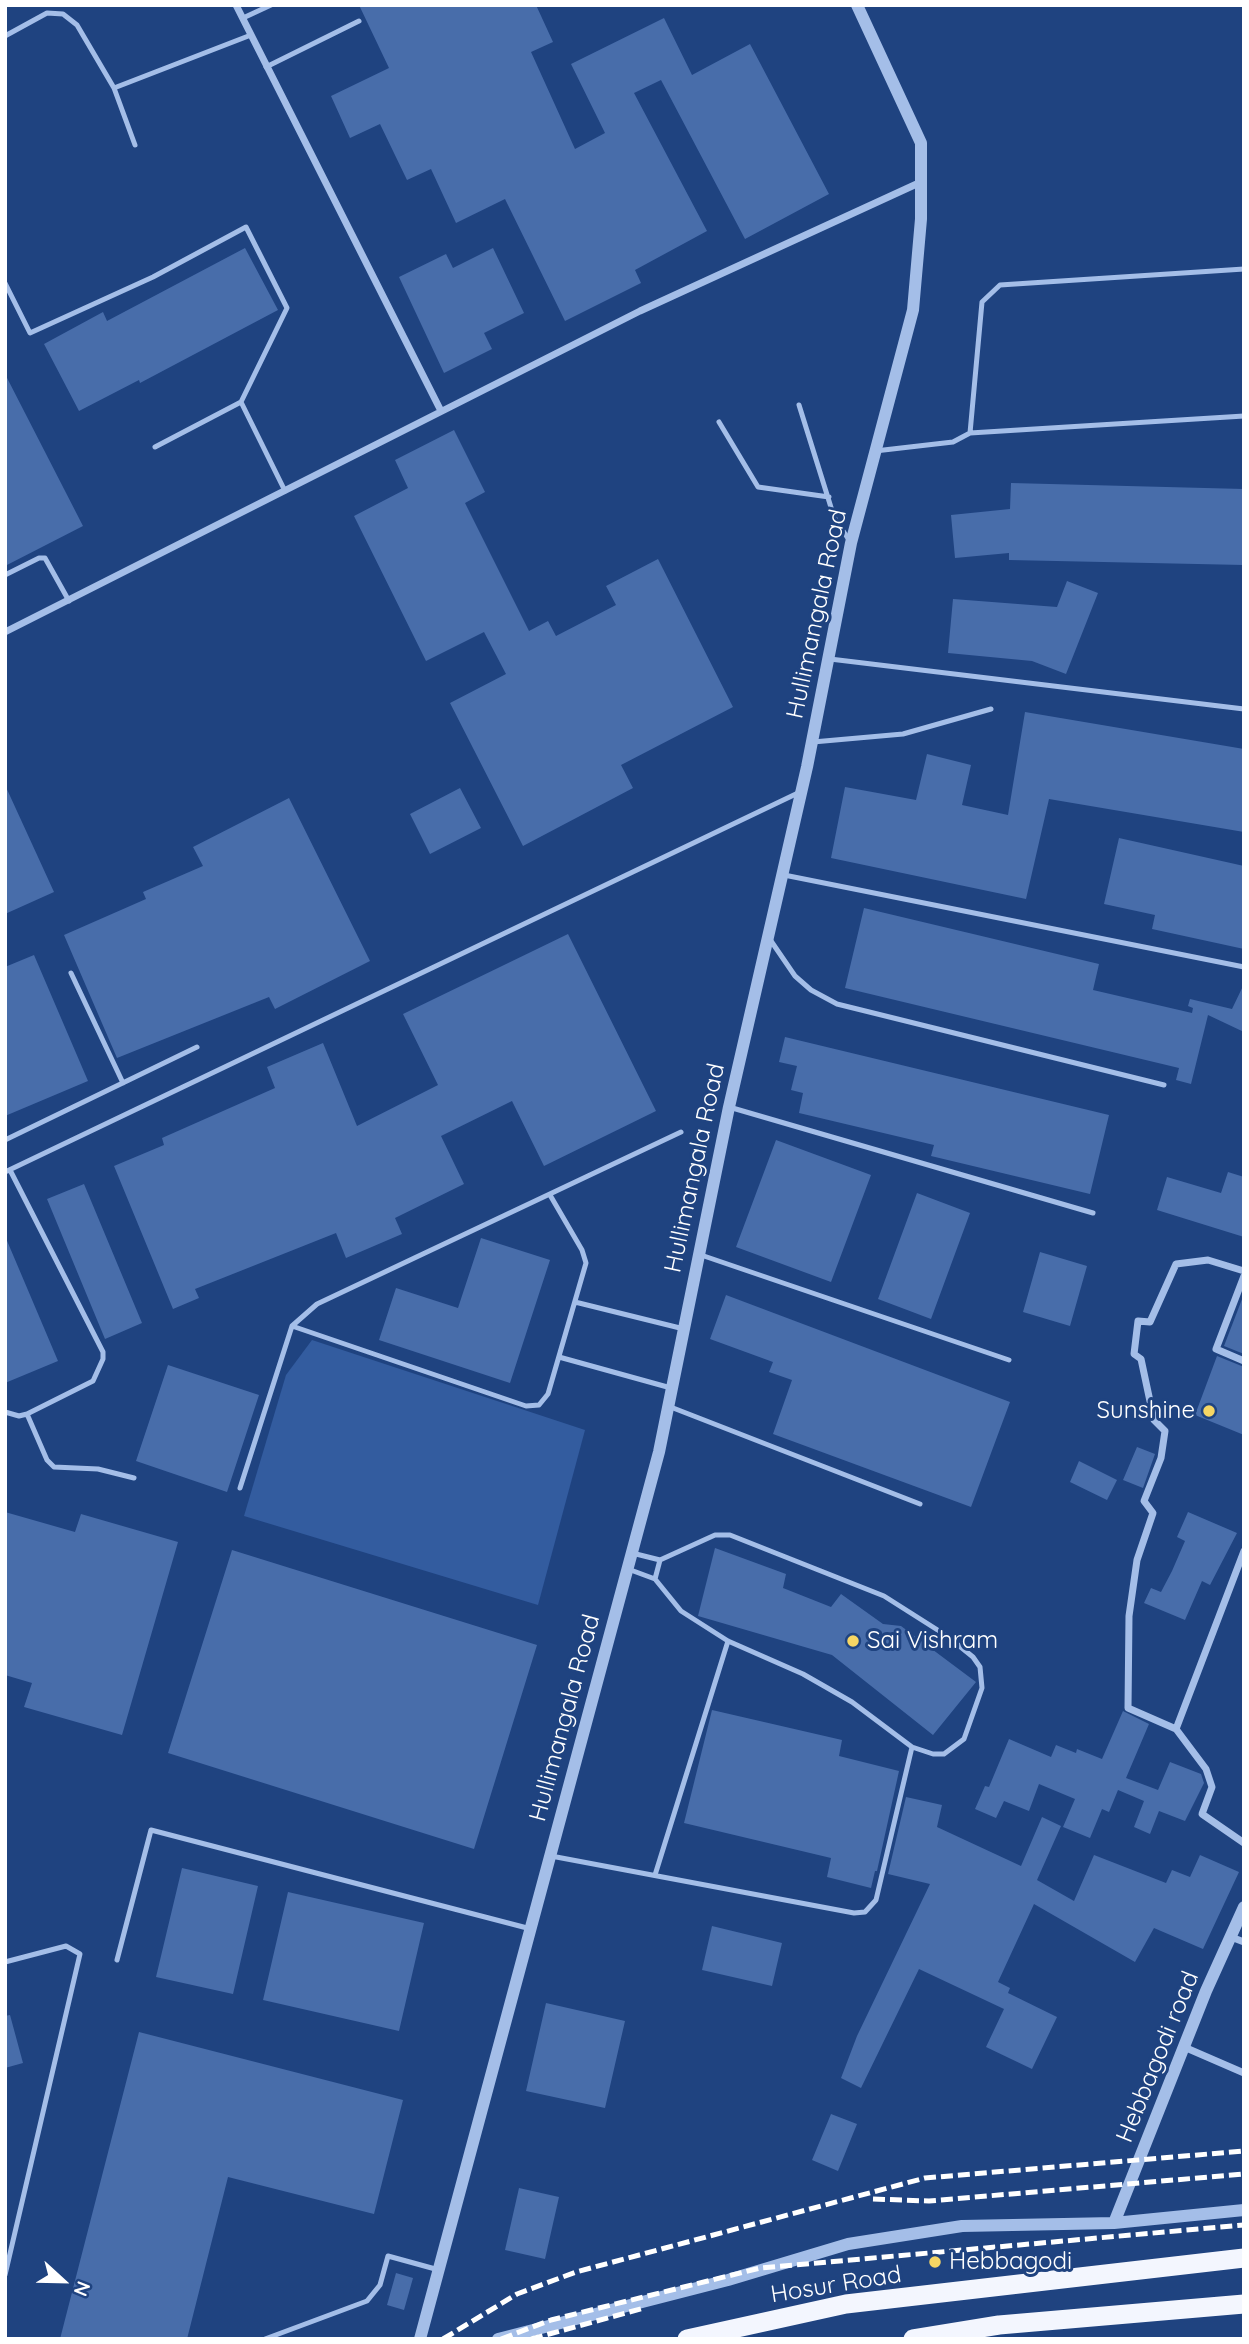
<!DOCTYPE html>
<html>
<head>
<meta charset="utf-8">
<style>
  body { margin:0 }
  #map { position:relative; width:1249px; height:2344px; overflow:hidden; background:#1f4380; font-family:Quicksand,sans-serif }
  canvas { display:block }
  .frame { position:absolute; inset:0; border:7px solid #fff; pointer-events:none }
  .north { position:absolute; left:28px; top:2246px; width:70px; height:70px; -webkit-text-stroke:5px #1f4380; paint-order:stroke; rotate:112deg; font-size:19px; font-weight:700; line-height:28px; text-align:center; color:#fff }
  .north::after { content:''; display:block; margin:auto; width:24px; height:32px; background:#fff; clip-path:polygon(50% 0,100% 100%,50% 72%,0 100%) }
</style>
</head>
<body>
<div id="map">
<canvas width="1249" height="2344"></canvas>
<div class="frame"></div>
<div class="north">N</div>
</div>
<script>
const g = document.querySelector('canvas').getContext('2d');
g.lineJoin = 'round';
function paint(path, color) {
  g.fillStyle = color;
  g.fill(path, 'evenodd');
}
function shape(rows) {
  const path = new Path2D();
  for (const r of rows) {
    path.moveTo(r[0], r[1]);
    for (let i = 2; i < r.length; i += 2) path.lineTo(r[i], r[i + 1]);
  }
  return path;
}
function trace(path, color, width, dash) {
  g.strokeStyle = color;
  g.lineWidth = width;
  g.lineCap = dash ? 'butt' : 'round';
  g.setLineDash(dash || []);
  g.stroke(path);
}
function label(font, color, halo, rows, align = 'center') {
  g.font = font + ' Quicksand,sans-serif';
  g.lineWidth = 6;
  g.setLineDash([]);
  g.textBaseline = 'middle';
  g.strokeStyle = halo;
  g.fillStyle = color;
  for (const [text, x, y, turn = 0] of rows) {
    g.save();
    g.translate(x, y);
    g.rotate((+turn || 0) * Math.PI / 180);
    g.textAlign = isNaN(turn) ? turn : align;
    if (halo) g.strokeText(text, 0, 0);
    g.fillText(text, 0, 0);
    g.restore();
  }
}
paint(shape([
  [312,1340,585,1430,538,1605,244,1516,286,1375]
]), '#335c9f');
paint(shape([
  [359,5,536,5,553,42,531,52,575,149,605,133,571,64,664,18,692,75,750,44,829,194,745,239,661,80,634,93,707,231,635,270,641,283,565,321,505,199,456,223,431,169,407,180,380,124,350,138,331,96,389,68],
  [245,248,278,310,140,383,139,380,79,411,44,344,103,312,107,321],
  [493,248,524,313,484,333,492,349,444,373,399,277,446,254,453,268],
  [5,374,83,526,5,566],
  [454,430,485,492,465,503,529,631,548,621,556,636,616,605,606,586,658,559,733,707,621,765,633,788,523,846,450,703,506,674,484,632,426,661,354,516,408,488,395,460],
  [1011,483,1244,489,1244,565,1009,560,1009,553,955,558,951,515,1010,509],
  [1067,581,1098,593,1066,674,1032,661,948,653,953,599,1057,607],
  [1025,712,1244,749,1244,832,1049,799,1026,899,831,858,845,787,916,800,927,754,971,765,962,805,1008,815],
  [5,785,54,892,5,914],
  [460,788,481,828,430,854,410,814],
  [289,798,370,961,275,1009,269,997,117,1058,64,935,146,899,143,892,203,866,193,847],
  [1119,838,1244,866,1244,949,1152,929,1155,915,1104,904],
  [864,908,1099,964,1093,990,1192,1013,1193,1008,1188,1006,1190,999,1232,1009,1244,984,1244,1032,1208,1015,1191,1084,1176,1080,1179,1068,845,988],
  [568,934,656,1111,544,1166,512,1101,441,1136,464,1184,395,1218,402,1234,346,1258,336,1233,195,1289,199,1298,173,1309,114,1166,164,1145,162,1138,275,1088,267,1067,323,1043,357,1126,438,1085,403,1014],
  [34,955,88,1081,5,1116,5,967],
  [785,1037,1109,1115,1090,1194,931,1156,934,1145,799,1113,803,1093,791,1090,797,1066,779,1062],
  [776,1140,871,1175,831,1282,736,1247],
  [1228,1172,1244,1177,1244,1237,1157,1210,1167,1177,1221,1193],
  [84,1184,142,1323,105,1339,47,1199],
  [917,1193,970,1213,931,1319,878,1299],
  [5,1236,58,1361,5,1383],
  [481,1238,550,1260,510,1383,379,1340,396,1288,458,1308],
  [1040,1252,1087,1266,1070,1326,1023,1312],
  [1244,1294,1244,1354,1224,1346],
  [726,1295,1010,1402,971,1507,773,1434,792,1380,769,1372,773,1362,710,1339],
  [1217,1356,1244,1367,1244,1435,1195,1415],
  [168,1365,259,1395,227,1492,136,1461],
  [1137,1447,1155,1454,1143,1488,1123,1480],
  [1079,1461,1117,1480,1107,1500,1070,1482],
  [5,1512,75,1532,81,1514,178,1542,122,1735,24,1707,32,1683,5,1675],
  [1188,1512,1237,1533,1210,1585,1202,1581,1185,1620,1144,1603,1151,1588,1161,1592,1172,1571,1185,1541,1177,1537],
  [715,1548,786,1574,783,1588,831,1607,841,1594,883,1624,901,1626,976,1682,933,1735,832,1655,698,1616],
  [232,1550,537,1645,474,1849,168,1753],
  [712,1710,842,1740,839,1756,899,1771,877,1871,875,1871,871,1888,827,1877,831,1858,684,1823],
  [1123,1711,1149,1724,1126,1778,1158,1790,1170,1762,1201,1774,1204,1783,1185,1821,1159,1811,1150,1834,1134,1827,1144,1801,1118,1790,1109,1812,1102,1809,1090,1838,1063,1827,1075,1799,1039,1784,1029,1811,1004,1801,996,1818,975,1809,985,1786,989,1787,1009,1739,1051,1757,1056,1745,1076,1753,1077,1749,1102,1759],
  [906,1797,942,1805,937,1827,1021,1866,1042,1817,1061,1826,1037,1880,1074,1901,1094,1855,1166,1883,1172,1870,1190,1877,1200,1855,1239,1872,1203,1949,1154,1928,1135,1962,1034,1904,998,1982,1010,1988,1008,1993,1057,2017,1032,2069,986,2047,1004,2009,919,1969,861,2088,841,2078,857,2036,930,1884,888,1874],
  [182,1868,258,1886,233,1994,156,1977],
  [288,1892,424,1923,399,2031,263,2000],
  [712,1926,782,1943,772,1986,702,1970],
  [546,2003,625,2021,605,2108,526,2091],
  [10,2015,23,2063,5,2068,5,2016],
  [139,2032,403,2100,374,2214,228,2177,187,2339,60,2339],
  [831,2114,857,2124,838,2171,812,2160],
  [519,2188,559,2197,545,2259,505,2250],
  [396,2273,413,2278,404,2310,387,2305]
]), '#486daa');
trace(shape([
  [243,18,271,5],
  [5,36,47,13,63,14,77,25,114,88],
  [266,67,359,21],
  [135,145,114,88,251,35],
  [5,283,30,333,153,277,246,227,287,308,241,402,285,491],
  [799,405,834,517,849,540],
  [719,422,758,487,829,497],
  [970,433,1244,416],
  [155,447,241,402],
  [875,451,953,442,970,433,982,302,1000,285,1244,269],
  [5,575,39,558,45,558,69,601],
  [830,659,1244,709],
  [813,742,903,734,991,709],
  [784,875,1244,967],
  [769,938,795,976,811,990,837,1004,1164,1085],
  [71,973,123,1083],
  [729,1107,1093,1213],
  [5,1140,197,1047],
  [5,1172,798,793],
  [701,1255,1009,1360],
  [575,1302,684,1329],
  [292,1326,526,1406,539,1405,548,1394,586,1263,582,1250,550,1195],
  [559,1357,671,1388],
  [668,1406,920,1504],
  [5,1412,19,1416,27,1414,93,1381,103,1359,103,1352,10,1170],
  [27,1414,47,1460,54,1467,98,1469,134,1478],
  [240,1488,292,1326,317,1304,681,1132],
  [628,1569,655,1579,681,1611,728,1641,803,1674,852,1702,912,1747,933,1754,944,1754,964,1739,982,1688,980,1667,973,1657,947,1636,884,1596,730,1535,715,1535,660,1560,632,1553],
  [655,1579,660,1560],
  [551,1856,854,1913,865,1912,876,1900,912,1747],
  [655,1875,728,1641],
  [117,1960,151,1830,531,1929],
  [5,1962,66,1946,80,1954,5,2275],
  [265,2339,367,2301,380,2285,388,2256,439,2270]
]), '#a4bee8', 5);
trace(shape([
  [236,5,441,411],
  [5,632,640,311,921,182],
  [1244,1271,1208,1260,1176,1264,1150,1322,1138,1321,1134,1354,1141,1359,1154,1420,1165,1431,1161,1458,1144,1501,1153,1513,1137,1560,1129,1616,1128,1708,1176,1729,1206,1769,1212,1787,1202,1814,1244,1843],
  [1244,1276,1216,1349,1244,1361],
  [1176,1729,1244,1551],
  [1231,1937,1244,1942],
  [1184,2047,1244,2073]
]), '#a4bee8', 7);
trace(shape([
  [1114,2223,1206,1991,1244,1907],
  [420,2339,659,1452,729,1107,807,767,851,543,913,310,921,219,921,143,857,5],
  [498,2339,728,2280,848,2244,962,2226,1114,2223,1244,2210]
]), '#a4bee8', 12);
trace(shape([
  [687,2339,846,2304,1244,2258],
  [913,2339,999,2325,1244,2304]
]), '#f3f6fe', 19);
trace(shape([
  [873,2199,929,2201,1244,2174],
  [443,2339,517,2294,576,2272,925,2178,1244,2151],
  [501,2339,551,2320,760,2268,1244,2225],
  [531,2339,644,2308]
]), '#fff', 5, [12, 5]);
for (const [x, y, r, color] of [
  [1209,1411,7,"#f6d664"],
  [853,1641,7,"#f6d664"],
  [935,2262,7,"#f6d664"]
]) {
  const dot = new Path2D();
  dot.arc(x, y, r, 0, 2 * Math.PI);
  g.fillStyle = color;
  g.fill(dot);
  trace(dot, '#1f4380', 2.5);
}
label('24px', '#fff', '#1f4380', [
  ["Hullimangala Road",817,614,-78],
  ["Hullimangala Road",695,1168,-78],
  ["Hullimangala Road",565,1718,-75],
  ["Hebbagodi road",1158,2057,-68],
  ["Hosur Road",836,2285,-9]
]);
label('24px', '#fff', '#1f4380', [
  ["Sunshine",1195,1411,"right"],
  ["Sai Vishram",867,1641],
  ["Hebbagodi",949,2262]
], 'left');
</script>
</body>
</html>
